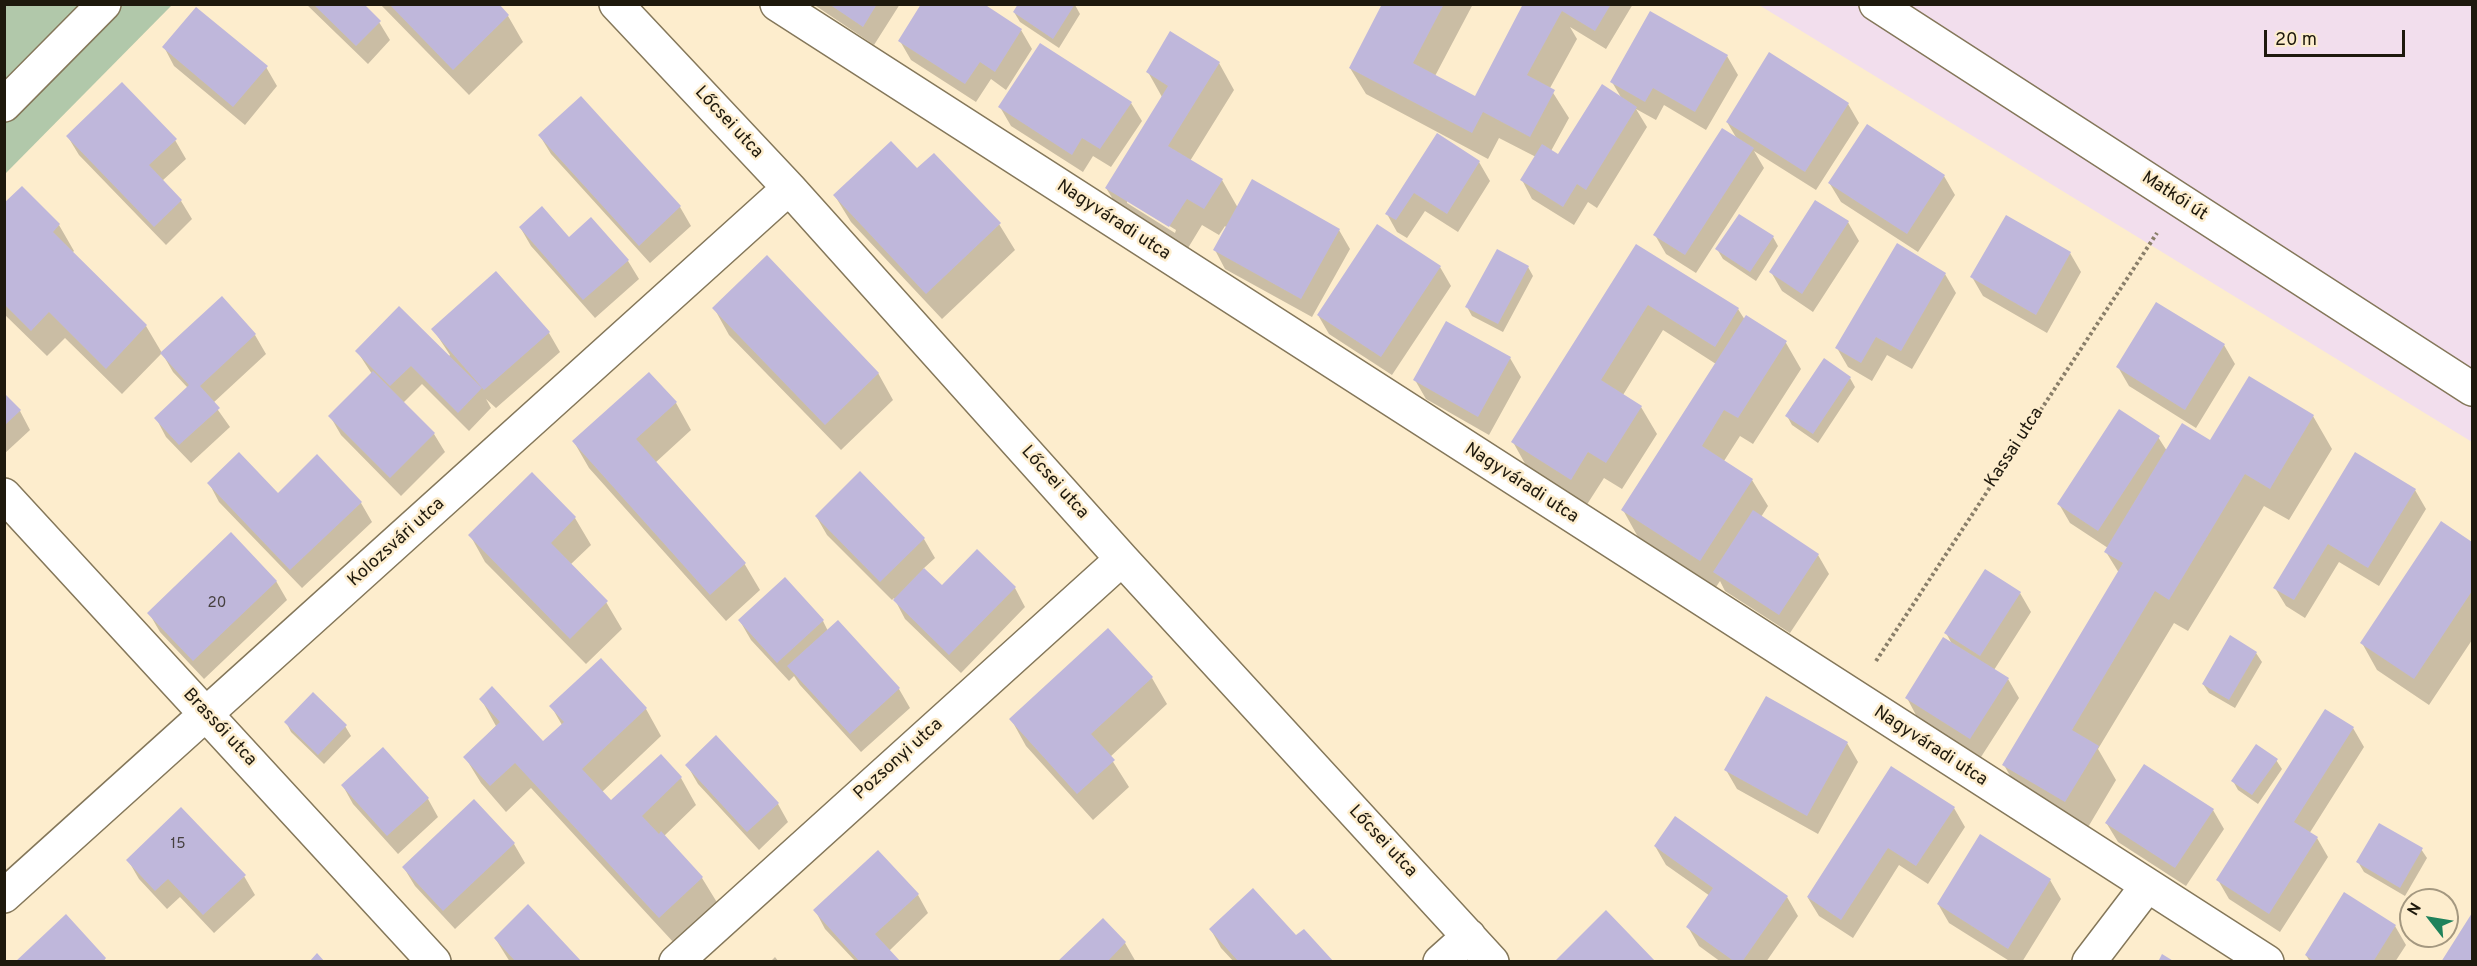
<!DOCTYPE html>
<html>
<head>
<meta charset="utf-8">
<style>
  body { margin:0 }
  #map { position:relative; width:2477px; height:966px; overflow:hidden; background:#fdedcd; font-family:Overpass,sans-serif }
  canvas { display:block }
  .frame { position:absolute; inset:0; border:6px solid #1e190d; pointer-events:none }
  .north { position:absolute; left:2399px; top:888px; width:60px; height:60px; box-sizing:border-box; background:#fdedcd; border:2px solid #a49880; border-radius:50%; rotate:301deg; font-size:16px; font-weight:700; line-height:24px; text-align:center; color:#1e190d }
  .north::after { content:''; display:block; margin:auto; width:21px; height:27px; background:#1f825b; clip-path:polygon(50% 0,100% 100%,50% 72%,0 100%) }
  .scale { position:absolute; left:2264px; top:30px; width:141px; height:27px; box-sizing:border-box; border:3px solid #1e190d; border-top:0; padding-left:8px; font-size:18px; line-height:21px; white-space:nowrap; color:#1e190d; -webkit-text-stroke:4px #fdedcd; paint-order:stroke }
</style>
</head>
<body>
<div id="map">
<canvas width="2477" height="966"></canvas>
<div class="frame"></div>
<div class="north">N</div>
<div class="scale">20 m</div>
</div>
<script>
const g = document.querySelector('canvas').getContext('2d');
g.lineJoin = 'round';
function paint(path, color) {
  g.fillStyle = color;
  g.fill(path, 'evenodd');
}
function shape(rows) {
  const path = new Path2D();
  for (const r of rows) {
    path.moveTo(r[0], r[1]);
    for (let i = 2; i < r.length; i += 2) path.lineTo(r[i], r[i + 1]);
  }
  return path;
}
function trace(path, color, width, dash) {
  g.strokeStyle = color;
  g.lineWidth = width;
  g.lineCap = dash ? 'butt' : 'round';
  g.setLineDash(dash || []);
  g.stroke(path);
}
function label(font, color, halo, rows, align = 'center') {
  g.font = font + ' Overpass,sans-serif';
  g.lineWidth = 5;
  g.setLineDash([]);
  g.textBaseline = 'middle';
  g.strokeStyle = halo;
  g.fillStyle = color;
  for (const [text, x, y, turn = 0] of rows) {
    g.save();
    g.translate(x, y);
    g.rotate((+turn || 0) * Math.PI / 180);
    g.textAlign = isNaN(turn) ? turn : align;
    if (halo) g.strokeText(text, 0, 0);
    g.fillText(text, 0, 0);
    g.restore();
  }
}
paint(shape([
  [1759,5,2472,5,2472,442]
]), '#f2deed');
paint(shape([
  [5,5,172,5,5,174]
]), '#b1c8aa');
paint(shape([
  [306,4,362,4,379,22,390,40,368,64],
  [380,4,497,4,508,16,523,42,469,95],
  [813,4,900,4,874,45],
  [981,4,1021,30,1032,49,1006,90,991,79,976,102,911,60,900,41],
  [1020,4,1075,5,1080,14,1059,48,1020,22,1014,12],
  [1384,4,1473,4,1435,76,1475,98,1525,4,1633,4,1606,49,1570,27,1577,39,1550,88,1569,118,1551,151,1559,156,1622,99,1612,82,1727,56,1738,75,1706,130,1664,105,1656,120,1636,109,1647,127,1597,208,1588,202,1574,225,1532,199,1522,180,1536,157,1499,138,1488,159,1366,94,1350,68],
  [164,47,266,67,277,86,245,125,174,66],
  [1219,63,1234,90,1190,161,1222,180,1238,208,1339,230,1350,249,1312,317,1225,269,1215,250,1227,228,1225,226,1219,235,1202,225,1185,253,1122,214,1106,188,1162,97,1148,72],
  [1127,200,1176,230,1175,233,1127,203],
  [581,98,680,207,691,226,650,263,551,154,540,136],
  [1131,103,1142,121,1111,167,1093,156,1083,172,1011,126,1000,107],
  [1848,104,1859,123,1816,190,1754,151,1764,168,1696,273,1666,254,1655,235,1737,139,1727,122],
  [1437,135,1479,162,1490,181,1458,232,1425,211,1407,238,1397,232,1387,214],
  [68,137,175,140,186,159,162,181,181,201,192,219,166,245,79,155],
  [1944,176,1955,195,1918,252,1841,202,1830,184],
  [835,196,999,224,1015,250,942,319,851,222],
  [4,206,59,225,74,251,72,253,146,326,162,353,122,394,65,338,47,356,4,314],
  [2006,217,2070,253,2081,272,2047,333,1983,296,1972,277],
  [1848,222,1859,241,1813,312,1782,291,1771,272],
  [1377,226,1440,267,1451,286,1392,375,1329,334,1318,315],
  [520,227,569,239,628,261,639,279,595,318,531,246],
  [1773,237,1778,246,1756,281,1723,259,1717,249],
  [1637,246,1738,309,1745,320,1786,343,1801,369,1753,444,1740,436,1724,461,1752,480,1768,506,1761,517,1818,555,1829,574,1790,633,1725,591,1720,581,1716,587,1638,537,1623,510,1716,364,1663,330,1623,395,1641,407,1657,434,1622,489,1604,478,1586,506,1528,469,1513,442],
  [1528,267,1533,276,1503,332,1472,316,1467,307],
  [496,273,549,333,560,352,496,408,486,399,491,408,469,431,422,384,403,403,434,434,445,452,401,496,341,435,330,416,372,374,357,351,448,357,450,355,433,329],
  [1945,274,1956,293,1912,369,1887,355,1872,381,1848,367,1837,348],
  [2157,304,2224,345,2235,364,2196,428,2129,386,2118,367],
  [714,308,878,373,893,400,841,450,729,335],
  [255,335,266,354,213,403,230,427,191,463,166,437,156,418,188,388,173,372,162,353],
  [1510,358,1521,377,1489,435,1426,399,1415,380],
  [649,374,676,403,691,430,655,463,744,563,760,590,726,621,589,468,574,442],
  [1850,378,1855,387,1818,443,1792,425,1787,416],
  [4,396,20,411,30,430,4,454],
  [2313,416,2332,449,2289,520,2264,506,2188,631,2174,623,2098,749,2116,780,2084,834,2022,797,2004,765,2119,573,2106,552,2108,548,2070,523,2059,504,2158,437,2167,451],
  [2355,454,2415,490,2426,509,2379,586,2339,562,2305,618,2286,606,2275,588],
  [317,457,361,503,372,522,302,588,219,502,209,483,278,495],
  [532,474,575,518,591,545,570,565,606,602,622,629,586,664,485,562,470,535],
  [816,516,924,539,935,558,923,569,942,587,1015,588,1025,607,961,673,905,619,894,598,892,600,827,535],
  [2442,523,2472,544,2472,640,2429,705,2377,670,2362,643],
  [276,581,287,600,204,679,160,632,149,613],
  [2020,593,2031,612,1994,670,2008,679,2019,698,1981,757,1917,717,1907,698,1952,644,1946,633],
  [740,621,823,621,828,631,838,622,899,689,910,708,861,752,800,685,794,676,789,681,751,640],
  [2256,653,2262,662,2235,708,2209,693,2203,684],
  [601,660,646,709,661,736,602,792,611,802,661,756,681,778,696,805,664,836,702,878,718,904,675,944,531,788,506,812,481,783,465,757,496,726,481,699,543,743,562,725,551,706],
  [1152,678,1167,704,1110,757,1129,787,1093,820,1026,746,1011,719],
  [286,722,345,726,351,736,324,764,291,732],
  [2353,728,2364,747,2309,834,2317,838,2328,857,2280,932,2229,899,2218,880],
  [1847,743,1858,762,1818,834,1737,789,1726,770],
  [2276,760,2282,769,2258,804,2238,790,2233,781],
  [687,765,778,804,788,822,759,850,698,784],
  [1891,768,1954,808,1965,827,1928,884,1899,865,1853,938,1819,916,1808,898],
  [343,786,428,799,438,817,398,854,353,804],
  [474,801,514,844,525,863,455,929,415,886,404,868],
  [2213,810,2224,829,2186,886,2118,842,2107,824],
  [1981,837,2050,880,2061,899,2022,962,2011,962,1949,923,1938,904],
  [1655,846,1787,897,1798,916,1766,962,1721,962,1699,946,1688,927,1710,896,1666,865],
  [2421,849,2427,858,2405,896,2364,872,2358,862],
  [128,860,244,876,255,895,214,933,180,897,167,909,139,879],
  [918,895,928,913,889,951,899,962,856,962,825,929,815,910],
  [2472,916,2472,962,2443,962],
  [1103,920,1125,943,1136,962,1059,962],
  [2395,926,2406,945,2395,962,2310,962,2306,955],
  [1211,930,1332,962,1234,962,1221,948],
  [495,938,580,962,510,962],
  [775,957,779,962,770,962]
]), '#0003');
paint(shape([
  [313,4,364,4,381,21,356,46],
  [389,4,499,4,509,15,453,70],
  [829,4,877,4,863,27],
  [921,4,984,4,1022,29,995,72,980,62,965,84,898,41],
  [1018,4,1075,4,1053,39,1013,12],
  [1382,4,1444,4,1413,63,1475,96,1523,4,1611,4,1595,31,1562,11,1527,75,1555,90,1530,137,1483,112,1472,133,1349,68],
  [196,7,268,66,233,107,162,47],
  [1650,11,1728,55,1695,112,1653,88,1645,102,1610,82],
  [1170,31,1220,62,1168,146,1223,179,1204,209,1187,199,1169,227,1105,188,1168,86,1146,72],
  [1040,43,1132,102,1100,149,1082,138,1072,155,998,107],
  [1769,52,1849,103,1805,172,1726,122],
  [122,82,177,139,149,165,182,200,154,227,66,136],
  [1602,84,1637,107,1586,190,1577,184,1563,207,1520,180,1542,144,1558,154],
  [581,96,681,206,639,246,538,135],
  [1867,124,1945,175,1907,234,1828,183],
  [1722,128,1754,148,1685,255,1653,235],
  [1437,133,1480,161,1447,214,1414,193,1396,220,1385,214],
  [891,141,917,168,934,153,1001,223,926,294,833,195],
  [1252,179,1340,229,1301,299,1213,250],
  [22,186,60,224,53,232,147,325,106,369,49,312,31,331,4,304,4,203],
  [1815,200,1849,221,1802,294,1769,272],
  [542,206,569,237,591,217,629,260,583,300,519,227],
  [1739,214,1774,236,1750,272,1715,249],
  [2006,215,2071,252,2036,315,1970,277],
  [1377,224,1441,266,1381,357,1317,315],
  [1897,243,1946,273,1901,351,1876,337,1861,363,1835,348],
  [1636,244,1739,308,1715,347,1648,305,1601,380,1642,406,1606,463,1588,452,1571,480,1511,442],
  [1497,249,1529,266,1498,324,1465,307],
  [767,255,879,373,825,425,712,308],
  [496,271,550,332,484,390,431,329],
  [222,296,256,334,200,386,220,408,179,445,154,418,189,385,160,353],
  [2156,302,2225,344,2185,410,2116,367],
  [399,306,482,388,458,413,411,366,390,386,355,351],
  [1746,315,1787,341,1738,418,1724,410,1702,446,1753,479,1700,561,1621,510],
  [1446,321,1511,357,1478,417,1413,380],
  [1824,358,1851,377,1813,434,1785,416],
  [373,371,435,433,390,478,328,416],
  [649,372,677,402,636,439,746,563,710,595,572,441],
  [2249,376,2314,415,2270,489,2245,474,2169,600,2155,591,2072,730,2099,746,2065,802,2002,765,2123,563,2104,552,2182,423,2210,440],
  [4,393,21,410,4,426],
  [2119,409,2160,436,2098,531,2057,504],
  [239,452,278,493,317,454,362,502,290,570,207,483],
  [2355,452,2416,489,2368,568,2328,544,2294,600,2273,588],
  [860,471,925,538,880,582,815,516],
  [532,472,576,517,551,543,608,601,570,639,468,535],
  [1753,510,1819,554,1779,615,1713,572],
  [2441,521,2472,542,2472,591,2414,679,2360,643],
  [231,532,277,581,193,661,147,613],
  [977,549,1016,587,949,655,893,600,924,568,942,585],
  [1985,569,2021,592,1980,656,1944,633],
  [785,577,824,620,777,663,738,620],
  [838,620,900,688,850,734,787,666],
  [1108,628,1153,677,1091,734,1115,760,1077,794,1009,719],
  [2230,635,2257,652,2229,700,2202,684],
  [1943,637,2009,678,1970,739,1905,698],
  [601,658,647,708,582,769,611,800,661,754,682,777,642,816,659,834,661,831,703,877,659,918,515,763,490,786,463,757,500,722,479,699,492,686,543,741,564,722,549,706],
  [313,692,347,725,318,755,284,722],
  [1766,696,1848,742,1807,816,1724,770],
  [2325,709,2354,727,2294,822,2318,837,2269,914,2216,880],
  [716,735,779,803,747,832,685,765],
  [2256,744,2278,759,2252,795,2231,781],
  [383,747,429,798,387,836,341,785],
  [2144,764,2214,809,2175,868,2105,823],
  [1891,766,1955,807,1916,866,1888,848,1841,920,1807,897],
  [474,799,515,843,443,911,402,867],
  [181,807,246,875,203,915,168,879,155,891,126,860],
  [1675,816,1788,896,1742,962,1735,962,1686,927,1713,888,1654,846],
  [2379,823,2423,848,2400,888,2356,862],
  [1980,834,2051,879,2008,949,1937,904],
  [878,850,919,894,875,934,901,962,860,962,813,910],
  [1253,888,1296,935,1304,929,1334,962,1239,962,1209,929],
  [2344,892,2396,925,2373,962,2315,962,2305,955],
  [528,904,582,962,516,962,494,938],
  [1606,910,1656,962,1554,962],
  [2472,913,2472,962,2441,962],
  [66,914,106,958,103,962,15,962],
  [1103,918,1126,942,1107,962,1057,962],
  [317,953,325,962,309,962],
  [2162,954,2175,962,2158,962]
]), '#bfb7db');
const minor = shape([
  [616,4,789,188,1122,559,1492,962],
  [777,4,2267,962],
  [4,495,434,962],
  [4,896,789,188],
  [676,962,1122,559],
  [1440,962,1469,936],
  [2089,962,2147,886]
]);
const tertiary = shape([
  [1876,4,2472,389],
  [4,105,104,4]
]);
trace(minor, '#84775a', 36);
trace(tertiary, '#84775a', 36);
trace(shape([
  [1876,661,2157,233]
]), '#897e69', 4, [3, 3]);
trace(minor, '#fff', 33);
trace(tertiary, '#fff', 33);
label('15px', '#464040', null, [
  ["20",217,604],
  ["15",178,845]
]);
label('18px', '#1e190d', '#fdedcd', [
  ["Lőcsei utca",728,123,47],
  ["Matkói út",2174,197,33],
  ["Nagyváradi utca",1113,221,33],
  ["Kassai utca",2015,448,-57],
  ["Lőcsei utca",1054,483,48],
  ["Nagyváradi utca",1521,484,33],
  ["Kolozsvári utca",397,543,-42],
  ["Brassói utca",219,728,47],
  ["Nagyváradi utca",1930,747,33],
  ["Pozsonyi utca",899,760,-42],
  ["Lőcsei utca",1382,842,47]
]);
</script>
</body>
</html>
